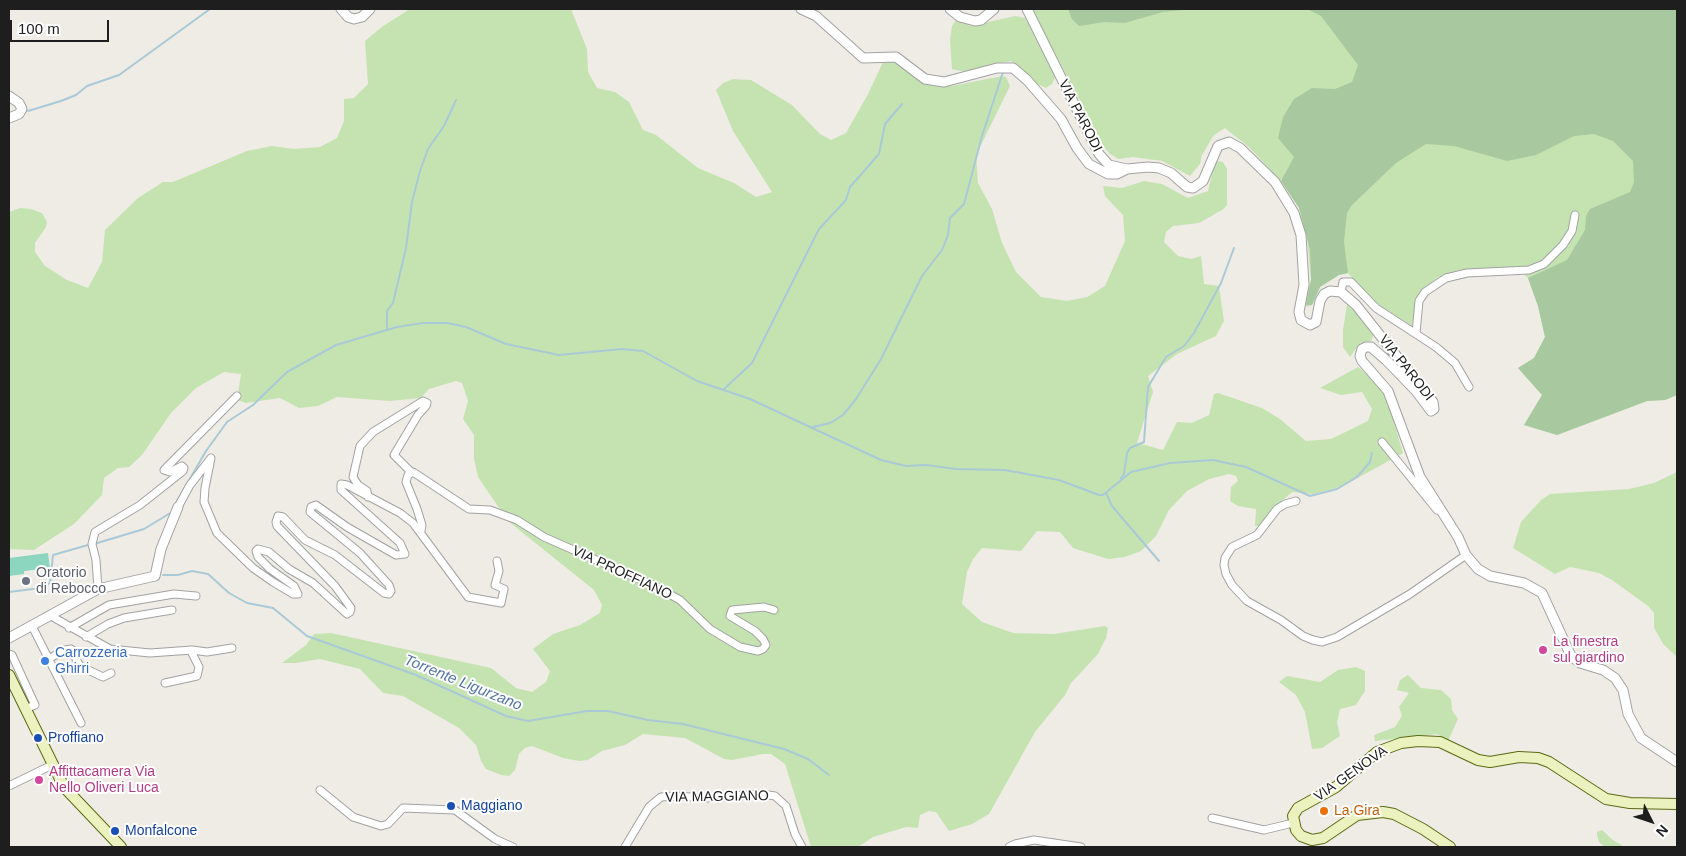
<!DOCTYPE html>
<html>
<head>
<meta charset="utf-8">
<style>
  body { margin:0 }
  #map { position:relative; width:1686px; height:856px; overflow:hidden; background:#eeece5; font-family:Helvetica,sans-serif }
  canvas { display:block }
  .frame { position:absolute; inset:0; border:10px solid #1e1e1e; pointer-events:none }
  .north { position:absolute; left:1626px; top:796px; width:50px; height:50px; -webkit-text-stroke:4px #fff; paint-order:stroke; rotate:131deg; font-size:14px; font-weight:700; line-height:20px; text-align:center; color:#1e1e1e }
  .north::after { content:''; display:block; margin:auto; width:18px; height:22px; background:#1e1e1e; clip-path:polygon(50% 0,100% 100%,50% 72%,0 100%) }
  .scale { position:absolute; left:10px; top:20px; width:99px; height:22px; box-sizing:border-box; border:2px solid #1e1e1e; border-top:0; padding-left:6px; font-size:15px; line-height:18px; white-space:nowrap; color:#1e1e1e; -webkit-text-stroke:4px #fff; paint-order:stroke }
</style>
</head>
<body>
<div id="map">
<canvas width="1686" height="856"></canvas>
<div class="frame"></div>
<div class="north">N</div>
<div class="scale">100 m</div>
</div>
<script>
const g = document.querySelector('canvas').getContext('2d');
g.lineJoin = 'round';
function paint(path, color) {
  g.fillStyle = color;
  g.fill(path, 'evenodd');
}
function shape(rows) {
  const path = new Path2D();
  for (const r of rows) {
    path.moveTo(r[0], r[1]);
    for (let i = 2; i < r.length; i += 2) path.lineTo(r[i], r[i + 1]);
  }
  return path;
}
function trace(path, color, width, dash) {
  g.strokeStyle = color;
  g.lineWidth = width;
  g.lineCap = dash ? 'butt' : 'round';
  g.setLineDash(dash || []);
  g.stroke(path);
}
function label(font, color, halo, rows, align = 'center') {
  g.font = font + ' Helvetica,sans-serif';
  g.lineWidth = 4;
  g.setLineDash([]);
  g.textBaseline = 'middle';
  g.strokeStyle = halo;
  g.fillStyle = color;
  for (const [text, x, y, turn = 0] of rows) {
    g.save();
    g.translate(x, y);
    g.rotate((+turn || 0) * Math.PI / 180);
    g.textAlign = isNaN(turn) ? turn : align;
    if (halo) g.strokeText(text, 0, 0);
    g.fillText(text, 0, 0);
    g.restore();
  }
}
paint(shape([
  [410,9,571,9,587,49,588,72,597,88,615,92,629,102,643,130,656,135,698,168,734,183,756,197,772,192,733,131,716,90,723,83,733,79,751,80,792,105,820,134,831,140,846,133,868,94,883,62,887,60,900,65,919,81,933,86,952,86,1002,76,1006,77,1010,86,976,155,978,183,992,209,1002,243,1016,272,1041,297,1067,301,1087,297,1105,286,1125,241,1123,215,1105,196,1103,186,1122,188,1144,181,1162,184,1188,198,1208,191,1214,166,1217,161,1223,162,1227,169,1227,205,1222,210,1199,223,1173,226,1166,232,1164,242,1178,256,1191,259,1201,256,1204,284,1219,286,1224,321,1216,336,1177,354,1148,376,1153,392,1137,443,1163,450,1177,422,1192,423,1209,415,1214,394,1218,393,1262,408,1280,419,1306,441,1331,439,1368,421,1372,409,1362,392,1341,395,1320,388,1358,367,1379,384,1387,399,1403,453,1343,486,1313,494,1292,492,1277,505,1264,523,1258,526,1255,526,1256,509,1238,506,1230,501,1231,487,1238,481,1236,476,1229,474,1209,479,1187,491,1169,510,1156,536,1141,551,1125,557,1108,559,1073,548,1060,532,1037,531,1021,551,982,548,973,559,967,572,962,604,982,622,1013,633,1054,634,1105,626,1108,628,1106,638,1098,654,1071,683,1065,695,1035,732,989,814,972,824,949,831,936,812,929,811,920,815,918,828,906,827,873,837,858,847,811,847,785,764,771,754,763,754,732,760,724,759,685,738,643,734,625,745,602,751,588,760,579,761,563,758,532,746,525,748,519,754,515,770,509,776,501,775,486,769,481,761,476,745,459,728,403,696,383,693,360,669,320,659,296,663,282,663,306,645,314,634,331,633,491,668,516,688,532,692,546,682,550,671,533,649,553,634,580,625,600,613,602,605,594,590,508,521,478,477,474,459,474,435,463,419,468,401,462,383,456,381,429,389,421,398,390,401,337,397,318,406,299,408,280,398,246,403,237,400,241,374,224,372,196,388,171,413,142,455,129,467,118,468,104,478,102,495,74,524,34,550,9,549,9,212,20,208,31,209,42,213,47,222,46,227,35,243,35,252,45,266,67,280,88,288,102,262,105,230,138,198,163,182,173,182,247,151,272,146,294,149,320,147,337,138,344,121,344,99,354,98,368,84,365,41,383,26],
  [1032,9,1677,9,1677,395,1665,400,1647,401,1557,435,1524,425,1542,395,1518,368,1534,358,1545,337,1538,306,1528,278,1517,267,1459,270,1438,277,1416,298,1412,326,1372,300,1348,273,1339,275,1320,287,1312,305,1307,307,1305,303,1311,280,1307,236,1299,208,1281,181,1250,148,1225,128,1214,135,1202,155,1200,164,1190,176,1162,161,1133,157,1118,159,1110,154,1104,147],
  [1015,16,1025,18,1055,77,1052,84,1046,88,1037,84,1011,61,965,72,952,69,950,40,952,26,956,20,971,26],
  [1347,305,1361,317,1374,334,1371,341,1360,343,1350,357,1343,347,1343,330],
  [1677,472,1677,657,1664,645,1654,628,1654,613,1648,606,1612,580,1599,573,1570,567,1555,574,1513,548,1521,522,1541,500,1550,494,1629,489,1654,483],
  [1356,667,1365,671,1365,691,1356,705,1340,709,1337,722,1340,736,1322,748,1312,749,1305,712,1296,695,1279,682,1287,676,1320,682,1338,670],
  [1408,675,1421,688,1441,690,1451,699,1452,710,1458,719,1448,741,1437,734,1375,741,1374,735,1395,727,1402,716,1399,707,1409,693,1397,690,1400,680],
  [1602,830,1614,841,1625,847,1605,847,1599,842,1597,835,1597,832]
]), '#c5e3b1');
paint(shape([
  [1068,9,1194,9,1163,12,1125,23,1105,22,1079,26,1072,19],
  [1307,9,1677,9,1677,395,1665,400,1647,401,1557,435,1524,425,1542,395,1518,368,1534,358,1545,337,1538,306,1528,278,1567,260,1585,230,1586,216,1590,209,1630,192,1634,182,1633,161,1613,141,1594,134,1574,136,1536,155,1507,161,1454,146,1426,144,1396,163,1352,205,1347,213,1344,242,1348,273,1339,275,1320,287,1312,305,1306,305,1311,280,1310,250,1299,208,1281,181,1294,157,1278,138,1283,117,1294,99,1312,88,1335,89,1352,82,1358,65,1321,16]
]), '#a8c99f');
paint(shape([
  [48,553,50,568,24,571,24,574,9,576,9,558]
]), '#8cd5be');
trace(shape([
  [28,111,61,101,76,95,87,86,119,75,210,9],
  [387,330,387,311,393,303,406,248,412,202,420,171,428,149,444,126,456,100],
  [723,390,752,363,819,229,846,200,850,187,879,154,885,124,902,104],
  [813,427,830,423,843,415,856,399,881,359,922,276,942,250,948,235,950,218,964,204,982,136,1003,72],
  [1121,478,1124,474,1127,453,1130,448,1144,442,1148,387,1166,357,1184,346,1194,333,1221,283,1234,248],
  [1106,493,1112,506,1159,561],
  [176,503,206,451,227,422,253,405,287,372,336,345,397,327,423,323,447,323,466,327,506,344,559,355,622,349,643,351,697,381,750,399,881,460,906,466,926,465,956,469,1005,470,1059,480,1099,495,1103,495,1131,472,1170,463,1213,460,1246,467,1310,496,1337,489,1357,477,1370,462,1372,453],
  [94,544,144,529,172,512],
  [163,575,178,575,192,571,208,574,229,593,247,603,273,608,307,636,416,675,506,716,528,721,587,711,608,711,648,720,683,724,784,749,808,759,829,775],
  [119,580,136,576],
  [9,592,41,588,50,583,53,555,88,545]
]), '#aac9d7', 2);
const minor = shape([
  [1341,292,1343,282,1351,282,1376,308,1436,347,1455,363,1469,387],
  [1416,333,1419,301,1425,292,1446,278,1467,273,1529,270,1544,264,1563,245,1572,231,1575,215],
  [1382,442,1437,510],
  [368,497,367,491,358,485,353,477,360,446,373,432,423,401,427,403,426,406,418,415,394,455,411,472],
  [1296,501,1285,504,1277,509,1257,535,1232,547,1225,558,1224,565,1226,574,1232,585,1247,601,1281,620,1303,636,1313,640,1322,642,1337,637,1410,594,1466,555],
  [178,507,190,485,211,458,205,488,204,502,217,533,253,568,273,582,293,594,298,594,294,586,270,569,258,557,256,551,258,549,269,552,289,569,313,583,347,614,350,612,351,608,335,586,277,526,276,522,278,516,283,517,305,540,335,555,384,593,389,594,391,591,389,585,360,553,310,512,311,507,316,505,347,527,396,555,405,554,400,543,341,490,341,484,347,485,400,513,413,523,468,597,501,603,504,589,495,585,499,571,497,561],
  [421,531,422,525,417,509,406,482,408,475,413,472,469,509,490,510,517,520,544,537,653,585,680,600,710,629,740,647,758,651,763,649,766,645,763,639,755,631,730,616,732,610,764,607,774,610],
  [98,589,96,560,92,544,95,532,140,505,183,471,184,468,182,466,170,472,164,470,237,396],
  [51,616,110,649,150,653,192,650,207,652,232,648],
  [32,626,81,723],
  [69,628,109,605,174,594,196,596],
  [86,637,108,624,124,618,172,610],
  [9,654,12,655,35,705,25,709],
  [48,659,65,650,71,649,76,653,76,659,80,666,103,677,111,673],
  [165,683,197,676,199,667,191,651],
  [9,786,52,765],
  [320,790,353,817,381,826,388,824,403,808,455,810,495,839,513,847],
  [1212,818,1264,830,1293,823],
  [625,847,649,807,661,797,675,796,706,798,762,794,775,796,786,806,795,834,802,847],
  [1009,847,1015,844,1034,840,1081,847]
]);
const tertiary = shape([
  [341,9,348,17,354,19,362,17,370,9],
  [801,9,816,16,863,58,896,57,925,79,944,82,997,68,1013,68,1027,80,1061,119,1077,148,1089,164,1108,174,1117,174,1127,169],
  [950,9,960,17,975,21,981,20,994,9],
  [1027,9,1099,154,1109,165,1127,169,1148,167,1159,168,1171,173,1187,187,1193,188,1203,181,1218,146,1229,142,1240,148,1275,182,1294,213,1301,235,1304,285,1299,312,1301,320,1310,325,1316,322,1320,301,1324,294,1330,291,1341,292,1356,305,1433,402,1434,409,1431,411,1416,391,1386,360,1371,347,1366,347,1362,349,1360,356,1362,361,1388,391,1420,477,1458,537,1466,555,1478,569,1490,576,1524,583,1542,593,1571,656,1580,663,1603,670,1615,678,1623,690,1628,714,1641,738,1677,762],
  [9,96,19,103,22,109,19,114,9,118],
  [9,638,98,589,155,576,161,549,178,507]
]);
const secondary = shape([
  [9,675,64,787,121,847],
  [1450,847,1423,829,1394,814,1383,812,1357,815,1323,838,1312,840,1301,836,1296,830,1293,816,1298,808,1336,787,1377,752,1401,743,1418,741,1440,742,1478,760,1490,762,1519,757,1538,758,1549,762,1606,799,1630,803,1677,804]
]);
trace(minor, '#a2a2a2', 9);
trace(tertiary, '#a2a2a2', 11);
trace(secondary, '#596a11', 12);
trace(minor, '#fff', 7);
trace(tertiary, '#fff', 9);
trace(secondary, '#ecf2bf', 10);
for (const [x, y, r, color] of [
  [26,581,5,"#6b7280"],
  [1543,650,5,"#d1479c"],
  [45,661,5,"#3f7fe0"],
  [38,738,5,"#1a4fb4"],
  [39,780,5,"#d1479c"],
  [451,806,5,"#1a4fb4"],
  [1324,811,5,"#e8710a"],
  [115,831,5,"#1a4fb4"]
]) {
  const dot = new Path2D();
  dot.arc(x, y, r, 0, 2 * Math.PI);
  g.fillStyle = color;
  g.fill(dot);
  trace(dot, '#fff', 2);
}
label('14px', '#1e1e1e', '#fff', [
  ["VIA PARODI",1080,116,63],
  ["VIA PARODI",1406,368,52],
  ["VIA PROFFIANO",622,573,25],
  ["VIA GENOVA",1351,774,-35],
  ["VIA MAGGIANO",717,797,-1]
]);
label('14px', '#5b616d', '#fff', [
  ["Oratorio",36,573],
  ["di Rebocco",36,589]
], 'left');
label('14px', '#b23c85', '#fff', [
  ["La finestra",1553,642],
  ["sul giardino",1553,658],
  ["Affittacamera Via",49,772],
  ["Nello Oliveri Luca",49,788]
], 'left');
label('14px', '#366cbe', '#fff', [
  ["Carrozzeria",55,653],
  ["Ghirri",55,669]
], 'left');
label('14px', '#164399', '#fff', [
  ["Proffiano",48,738],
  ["Maggiano",461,806],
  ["Monfalcone",125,831]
], 'left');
label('14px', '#c56008', '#fff', [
  ["La Gira",1334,811]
], 'left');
label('italic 15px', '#5576a3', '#fff', [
  ["Torrente Ligurzano",463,683,22]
]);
</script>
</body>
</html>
